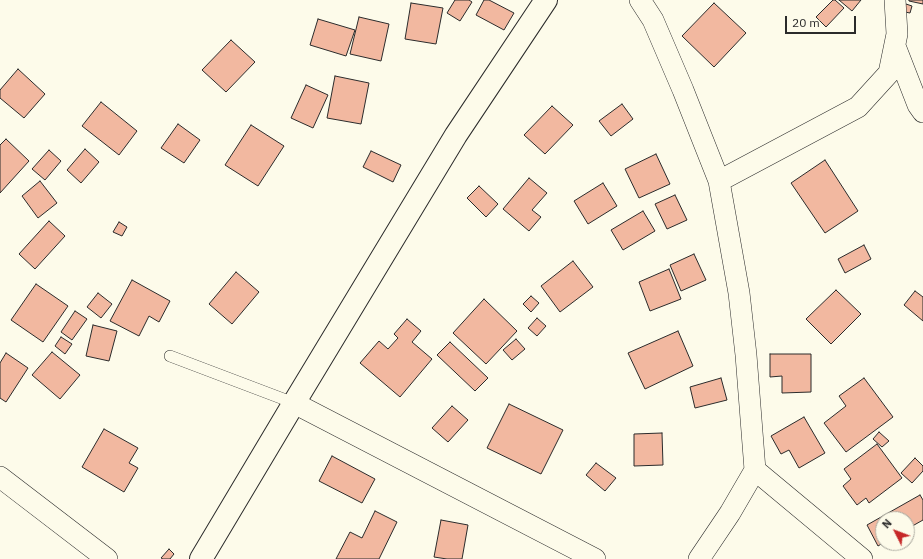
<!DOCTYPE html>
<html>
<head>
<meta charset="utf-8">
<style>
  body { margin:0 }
  #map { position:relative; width:923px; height:559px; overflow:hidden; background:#fdfbea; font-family:"IBM Plex Sans",sans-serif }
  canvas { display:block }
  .north { position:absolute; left:875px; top:511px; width:40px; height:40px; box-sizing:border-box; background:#fdfbea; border:1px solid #a9a89e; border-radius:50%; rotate:312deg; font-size:11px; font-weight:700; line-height:16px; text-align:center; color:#2b2b2b }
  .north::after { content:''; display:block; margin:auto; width:14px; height:18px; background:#c62828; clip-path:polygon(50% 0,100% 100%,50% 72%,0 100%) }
  .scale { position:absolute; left:785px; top:16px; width:71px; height:18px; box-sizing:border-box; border:2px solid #2b2b2b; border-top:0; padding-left:5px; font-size:12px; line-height:14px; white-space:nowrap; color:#2b2b2b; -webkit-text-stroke:3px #fdfbea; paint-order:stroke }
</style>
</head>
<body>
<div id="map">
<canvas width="923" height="559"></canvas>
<div class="north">N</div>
<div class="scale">20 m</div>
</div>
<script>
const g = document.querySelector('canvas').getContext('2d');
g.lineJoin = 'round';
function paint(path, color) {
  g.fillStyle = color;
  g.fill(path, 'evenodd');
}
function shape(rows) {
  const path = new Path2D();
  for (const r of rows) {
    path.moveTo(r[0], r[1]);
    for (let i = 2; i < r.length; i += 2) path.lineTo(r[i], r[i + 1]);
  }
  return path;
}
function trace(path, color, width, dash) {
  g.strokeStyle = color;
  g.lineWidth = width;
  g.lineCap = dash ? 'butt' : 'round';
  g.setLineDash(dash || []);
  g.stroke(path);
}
const building = shape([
  [455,0,469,0,472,2,460,21,447,13,455,0],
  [484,0,489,0,514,13,504,30,476,15,484,0],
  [833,0,835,0,844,8,826,27,816,17,833,0],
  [839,0,861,0,852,11,839,0],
  [909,0,923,0,923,4,909,1,909,0],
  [411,3,443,8,436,44,405,39,411,3],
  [714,3,746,33,714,67,682,36,714,3],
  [903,3,912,6,910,13,900,11,903,3],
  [359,17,389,24,381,61,350,54,359,17],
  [318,19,355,30,346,56,310,45,318,19],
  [231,40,255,62,226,92,202,70,231,40],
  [18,69,45,94,24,118,0,98,0,90,18,69],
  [335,76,369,83,361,124,327,118,335,76],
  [306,85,328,95,313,128,291,118,306,85],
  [101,102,137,131,119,155,82,126,101,102],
  [622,104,633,119,611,136,599,121,622,104],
  [552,106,573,125,545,154,524,135,552,106],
  [178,124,200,140,184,163,161,148,178,124],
  [251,125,284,146,258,186,225,165,251,125],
  [6,139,29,161,0,193,0,145,6,139],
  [85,149,99,162,81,183,67,170,85,149],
  [49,150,61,161,45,180,32,169,49,150],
  [371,151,401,165,393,182,363,167,371,151],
  [656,154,670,184,639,198,625,169,656,154],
  [825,160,858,211,825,233,791,183,825,160],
  [529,178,547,193,532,210,541,217,529,231,503,209,529,178],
  [40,181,57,203,38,218,22,196,40,181],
  [603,183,617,206,588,224,574,201,603,183],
  [479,186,498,204,486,217,467,198,479,186],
  [675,195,687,220,667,229,655,204,675,195],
  [643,211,655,231,623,250,611,230,643,211],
  [49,221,65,236,35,269,19,254,49,221],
  [119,222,127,227,122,236,113,232,119,222],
  [864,245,871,259,845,273,838,259,864,245],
  [694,254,706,280,681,291,670,265,694,254],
  [573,261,593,287,560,312,541,286,573,261],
  [669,269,681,299,650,311,639,282,669,269],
  [236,272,259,292,232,324,209,304,236,272],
  [132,280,170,301,159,322,149,316,139,336,110,321,132,280],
  [36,284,68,306,43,342,11,320,36,284],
  [836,290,861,314,831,344,806,319,836,290],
  [915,291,923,297,923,321,904,305,915,291],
  [98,293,112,304,101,318,87,307,98,293],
  [531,296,539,303,531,312,523,304,531,296],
  [484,299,517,331,486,364,453,333,484,299],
  [75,311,87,319,72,340,61,332,75,311],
  [537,318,546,326,537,336,528,328,537,318],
  [407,319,421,331,412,342,432,359,400,397,360,363,379,341,388,349,398,338,394,334,407,319],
  [93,325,117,331,109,361,86,356,93,325],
  [678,331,693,366,645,389,628,353,678,331],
  [61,337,72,344,65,354,55,346,61,337],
  [516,339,525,349,512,360,503,350,516,339],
  [450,342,488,378,475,391,437,355,450,342],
  [52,352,80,375,60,399,32,375,52,352],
  [6,353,28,368,6,402,0,398,0,363,6,353],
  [770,354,811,354,811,392,782,393,782,376,770,377,770,354],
  [721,378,727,400,695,408,690,387,721,378],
  [864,378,893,417,846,452,824,423,846,406,839,396,864,378],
  [509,404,563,430,541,474,487,448,509,404],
  [452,406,468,420,448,442,432,428,452,406],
  [804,417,825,453,799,468,789,450,781,454,771,436,804,417],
  [104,429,138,448,129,463,138,468,124,492,82,467,104,429],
  [879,432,889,441,882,447,873,439,879,432],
  [662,433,663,465,634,466,634,434,662,433],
  [877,444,902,478,869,503,866,498,857,505,843,486,851,479,844,469,877,444],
  [332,456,375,479,362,503,319,481,332,456],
  [915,458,923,466,923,471,912,483,901,473,915,458],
  [596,463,616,478,605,491,586,475,596,463],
  [920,495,923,500,923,520,907,529,907,519,883,519,883,543,878,546,867,525,920,495],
  [375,511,397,522,379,559,336,559,350,532,362,538,375,511],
  [441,520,468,525,462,559,447,559,434,557,441,520],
  [169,549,174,554,170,559,163,559,161,558,169,549]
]);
paint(building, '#f2b8a0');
trace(building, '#2b2b2b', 1);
const lane = shape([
  [170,356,294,403]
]);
const street = shape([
  [640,0,653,20,683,90,719,181,739,293,746,355,755,470,730,513,699,559],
  [895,46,918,105,923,112],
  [719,181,858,107,889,73,897,34,895,0],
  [294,403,595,559],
  [755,470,862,559],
  [0,477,107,559]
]);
const secondary = shape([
  [201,559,294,403,456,135,546,0]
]);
trace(lane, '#2b2b2b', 12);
trace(street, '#2b2b2b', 22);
trace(secondary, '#2b2b2b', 24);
trace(lane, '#fdfbea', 11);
trace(street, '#fdfbea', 21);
trace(secondary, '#fdfbea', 22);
</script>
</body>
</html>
